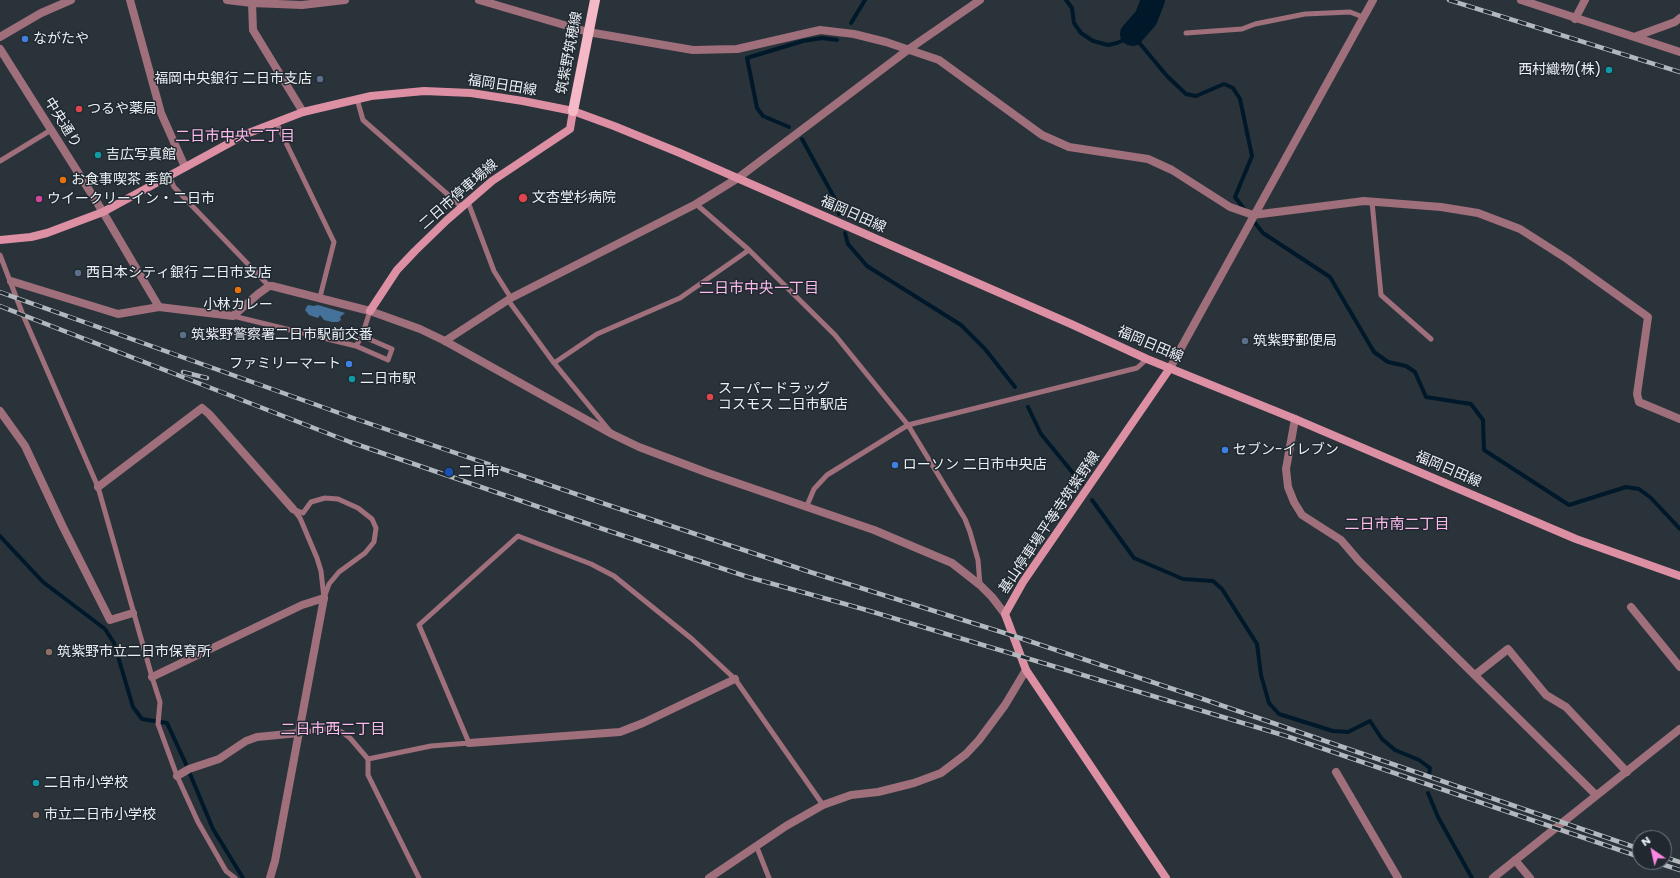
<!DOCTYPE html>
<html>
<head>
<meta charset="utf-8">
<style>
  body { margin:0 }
  #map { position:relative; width:1680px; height:878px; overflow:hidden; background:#2b333a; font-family:Poppins,sans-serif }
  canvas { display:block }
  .north { position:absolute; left:1632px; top:830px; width:40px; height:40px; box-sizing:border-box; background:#212930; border:1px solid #72797f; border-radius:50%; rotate:326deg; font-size:11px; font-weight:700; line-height:16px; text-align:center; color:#ebf0f5 }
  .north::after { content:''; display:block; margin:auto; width:14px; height:18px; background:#fc86e4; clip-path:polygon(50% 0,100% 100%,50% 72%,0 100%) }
</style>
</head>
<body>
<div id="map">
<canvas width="1680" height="878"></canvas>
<div class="north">N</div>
</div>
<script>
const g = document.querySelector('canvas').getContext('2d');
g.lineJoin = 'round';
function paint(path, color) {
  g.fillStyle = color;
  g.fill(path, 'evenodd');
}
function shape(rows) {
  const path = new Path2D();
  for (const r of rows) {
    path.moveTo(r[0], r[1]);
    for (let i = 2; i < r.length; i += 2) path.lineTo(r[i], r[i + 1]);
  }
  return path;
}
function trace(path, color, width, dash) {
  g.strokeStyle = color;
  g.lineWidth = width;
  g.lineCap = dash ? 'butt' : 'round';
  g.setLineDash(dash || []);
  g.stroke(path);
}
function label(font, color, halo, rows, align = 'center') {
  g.font = font + ' Poppins,"Noto Sans JP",sans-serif';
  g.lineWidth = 3;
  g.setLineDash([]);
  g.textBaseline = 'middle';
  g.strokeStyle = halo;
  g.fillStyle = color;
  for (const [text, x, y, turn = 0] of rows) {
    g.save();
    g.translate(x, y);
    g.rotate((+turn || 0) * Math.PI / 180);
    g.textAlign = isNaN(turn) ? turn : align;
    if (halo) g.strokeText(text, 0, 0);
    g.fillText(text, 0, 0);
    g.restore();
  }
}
paint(shape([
  [309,305,313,306,318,305,345,313,340,317,341,320,338,322,332,322,324,320,320,315,318,318,309,315,305,310,307,306]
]), '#44729a');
trace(shape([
  [1066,0,1072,8,1074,23,1081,33,1093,41,1108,45,1117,43,1128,38,1132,34,1167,76,1186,94,1196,96,1224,84,1233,88,1240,99,1252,156,1235,197,1245,210],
  [851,23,865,0],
  [789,127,763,116,757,108,747,58,803,41,822,38,837,40],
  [802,139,835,199,839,214],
  [1252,219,1263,233,1330,277,1374,352,1388,362,1406,366,1415,372,1426,397,1471,404,1483,420,1484,450,1569,505,1626,487,1639,489,1651,498,1680,529],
  [845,233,848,244,867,266,961,325,985,349,1015,387],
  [1028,407,1041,434,1082,484],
  [1092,500,1134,558,1183,579,1213,581,1222,589,1257,644,1261,675,1269,703,1279,714,1333,731,1348,732,1370,721,1382,739,1395,750,1419,760,1430,768,1429,775],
  [0,536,43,582,105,629,114,643,133,707,142,719,167,723,185,762,213,829,243,878],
  [1428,793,1438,817,1472,878]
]), '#00192a', 4);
trace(shape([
  [1132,34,1146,18,1153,0]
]), '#00192a', 24);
trace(shape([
  [1186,33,1242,29,1255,24,1305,14,1350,12,1363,17],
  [357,99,363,120,462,207],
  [276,122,334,242,320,297],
  [0,161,51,130],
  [169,176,174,187,269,286],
  [468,202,494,271,511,298],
  [1372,202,1381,295,1431,339],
  [696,204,749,250,835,335,908,425,965,519,970,532,978,560,980,585],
  [0,255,23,315,98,487,152,677,160,702,158,724,177,776,198,822,226,871,235,878],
  [508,300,554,363,609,430],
  [233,316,356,346,388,360,392,349,362,336],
  [356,346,362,336,370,311],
  [554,363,597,334,680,298,749,250],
  [325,498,338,499,358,508,372,519,376,528,374,542,365,553,339,572,329,584,324,598,321,571,317,558,300,518,293,509,303,513,311,502,325,498],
  [806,508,814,489,827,475,908,425,1137,368,1147,359],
  [299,733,332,728,342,732,350,738,368,759,368,775,419,878],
  [368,759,431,746,469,743,419,625,518,536,591,564,614,576,692,639,735,679,823,805],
  [756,845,769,878]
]), '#9f6f7b', 5);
trace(shape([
  [130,0,161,113,185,167],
  [227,0,252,3,302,5,345,0],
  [479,0,588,32,693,50,737,49,820,30,854,34,886,42,939,60,1042,135,1069,147,1148,159,1172,170,1230,207,1253,215,1364,201,1441,207,1478,213,1520,229,1567,259,1648,317,1637,394,1639,402,1680,419],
  [1521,0,1680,52],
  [252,3,253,30,303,112],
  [1575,19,1585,0],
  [0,37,41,13,71,0],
  [1634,37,1675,22,1680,18],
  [0,49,103,212],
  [11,281,118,314,159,307],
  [445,341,511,298,696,204,738,178,909,49,980,0],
  [1170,368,1373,0],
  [0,411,25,446,62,525,110,620,133,613],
  [1295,419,1286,469,1288,487,1294,502,1302,515,1341,540,1359,561,1596,795],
  [98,487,202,408,209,414,293,509],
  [1631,607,1680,667],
  [1475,675,1508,649,1546,695,1566,707,1627,772],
  [152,677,302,605,324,598],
  [469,743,620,732,643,723,735,679],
  [1336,772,1398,878],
  [177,776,189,769,219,759,246,741,257,737,299,733],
  [1515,860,1530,878],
  [1493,878,1680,729]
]), '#9f6f7b', 8);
trace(shape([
  [103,212,159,307,233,316,258,294,269,286,272,286,370,311,420,329,445,341,612,434,639,447,708,473,874,530,952,563,980,585,992,597,1005,614],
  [270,878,275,861,324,598],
  [709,878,786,826,823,805,851,795,878,792,914,783,941,773,966,754,979,740,1005,705,1026,670]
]), '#9f6f7b', 8);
trace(shape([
  [0,240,31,237,47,233,103,212,246,134,303,112,371,96,424,91,471,93,523,101,573,111,614,126,680,153,1071,324,1147,359,1295,419,1576,539,1680,576],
  [370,311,397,270,415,251,447,220,492,181,570,129,573,111],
  [1166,878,1026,670,1005,614,1023,582,1170,368]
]), '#dd90a4', 8);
trace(shape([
  [573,111,595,0]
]), '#f5b8c7', 10);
const rail = shape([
  [1449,0,1680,72],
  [0,292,356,419,611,506,810,572,1014,636,1200,698,1640,849],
  [0,306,350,442,600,528,748,577,863,609,1286,736,1640,857],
  [183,372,207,378],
  [1664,857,1680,862],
  [1655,862,1680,870]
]);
trace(rail, '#b2b8bd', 4.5);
trace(rail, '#212930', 3, [9]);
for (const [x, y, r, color] of [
  [25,39,4,"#3f7fe0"],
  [1609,70,4,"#0f9aa8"],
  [320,79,4,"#5c6f8a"],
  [79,109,4,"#e0444e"],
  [98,155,4,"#0f9aa8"],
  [63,180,4,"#e8710a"],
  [523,198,5,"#e0444e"],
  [39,199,4,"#d1479c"],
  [78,273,4,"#5c6f8a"],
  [238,290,4,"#e8710a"],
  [183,335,4,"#5c6f8a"],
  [1245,341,4,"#5c6f8a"],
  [349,364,4,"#3f7fe0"],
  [352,379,4,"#0f9aa8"],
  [710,397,4,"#e0444e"],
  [1225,450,4,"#3f7fe0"],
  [895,465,4,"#3f7fe0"],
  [449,472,5,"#1a4fb4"],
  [49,652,4,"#8d6e63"],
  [36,783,4,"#0f9aa8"],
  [36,815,4,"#8d6e63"]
]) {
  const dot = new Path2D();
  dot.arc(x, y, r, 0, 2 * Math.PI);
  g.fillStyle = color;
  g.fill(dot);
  trace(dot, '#212930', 1.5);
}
label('14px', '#ebf0f5', '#212930', [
  ["ながたや",33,39],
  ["西村織物(株)",1601,70,"right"],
  ["福岡中央銀行 二日市支店",312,79,"right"],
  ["つるや薬局",87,109],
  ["吉広写真館",106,155],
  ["お食事喫茶 季節",71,180],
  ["文杏堂杉病院",532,198],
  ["ウイークリーイン・二日市",47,199],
  ["西日本シティ銀行 二日市支店",86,273],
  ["小林カレー",238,305,"center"],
  ["筑紫野警察署二日市駅前交番",191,335],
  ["筑紫野郵便局",1253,341],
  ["ファミリーマート",341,364,"right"],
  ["二日市駅",360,379],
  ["スーパードラッグ",718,389],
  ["コスモス 二日市駅店",718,405],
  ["セブン-イレブン",1233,450],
  ["ローソン 二日市中央店",903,465],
  ["二日市",458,472],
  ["筑紫野市立二日市保育所",57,652],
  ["二日市小学校",44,783],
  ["市立二日市小学校",44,815]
], 'left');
label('14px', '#ebf0f5', '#212930', [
  ["筑紫野筑穂線",570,53,-79],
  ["福岡日田線",502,86,9],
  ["中央通り",62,123,58],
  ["二日市停車場線",459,195,-41],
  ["福岡日田線",853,215,24],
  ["福岡日田線",1150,345,23],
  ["福岡日田線",1448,470,23],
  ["基山停車場平等寺筑紫野線",1050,523,-56]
]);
label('15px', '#fdbbed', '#212930', [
  ["二日市中央二丁目",235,137],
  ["二日市中央一丁目",759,289],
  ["二日市南二丁目",1397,525],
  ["二日市西二丁目",333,730]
]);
</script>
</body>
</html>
